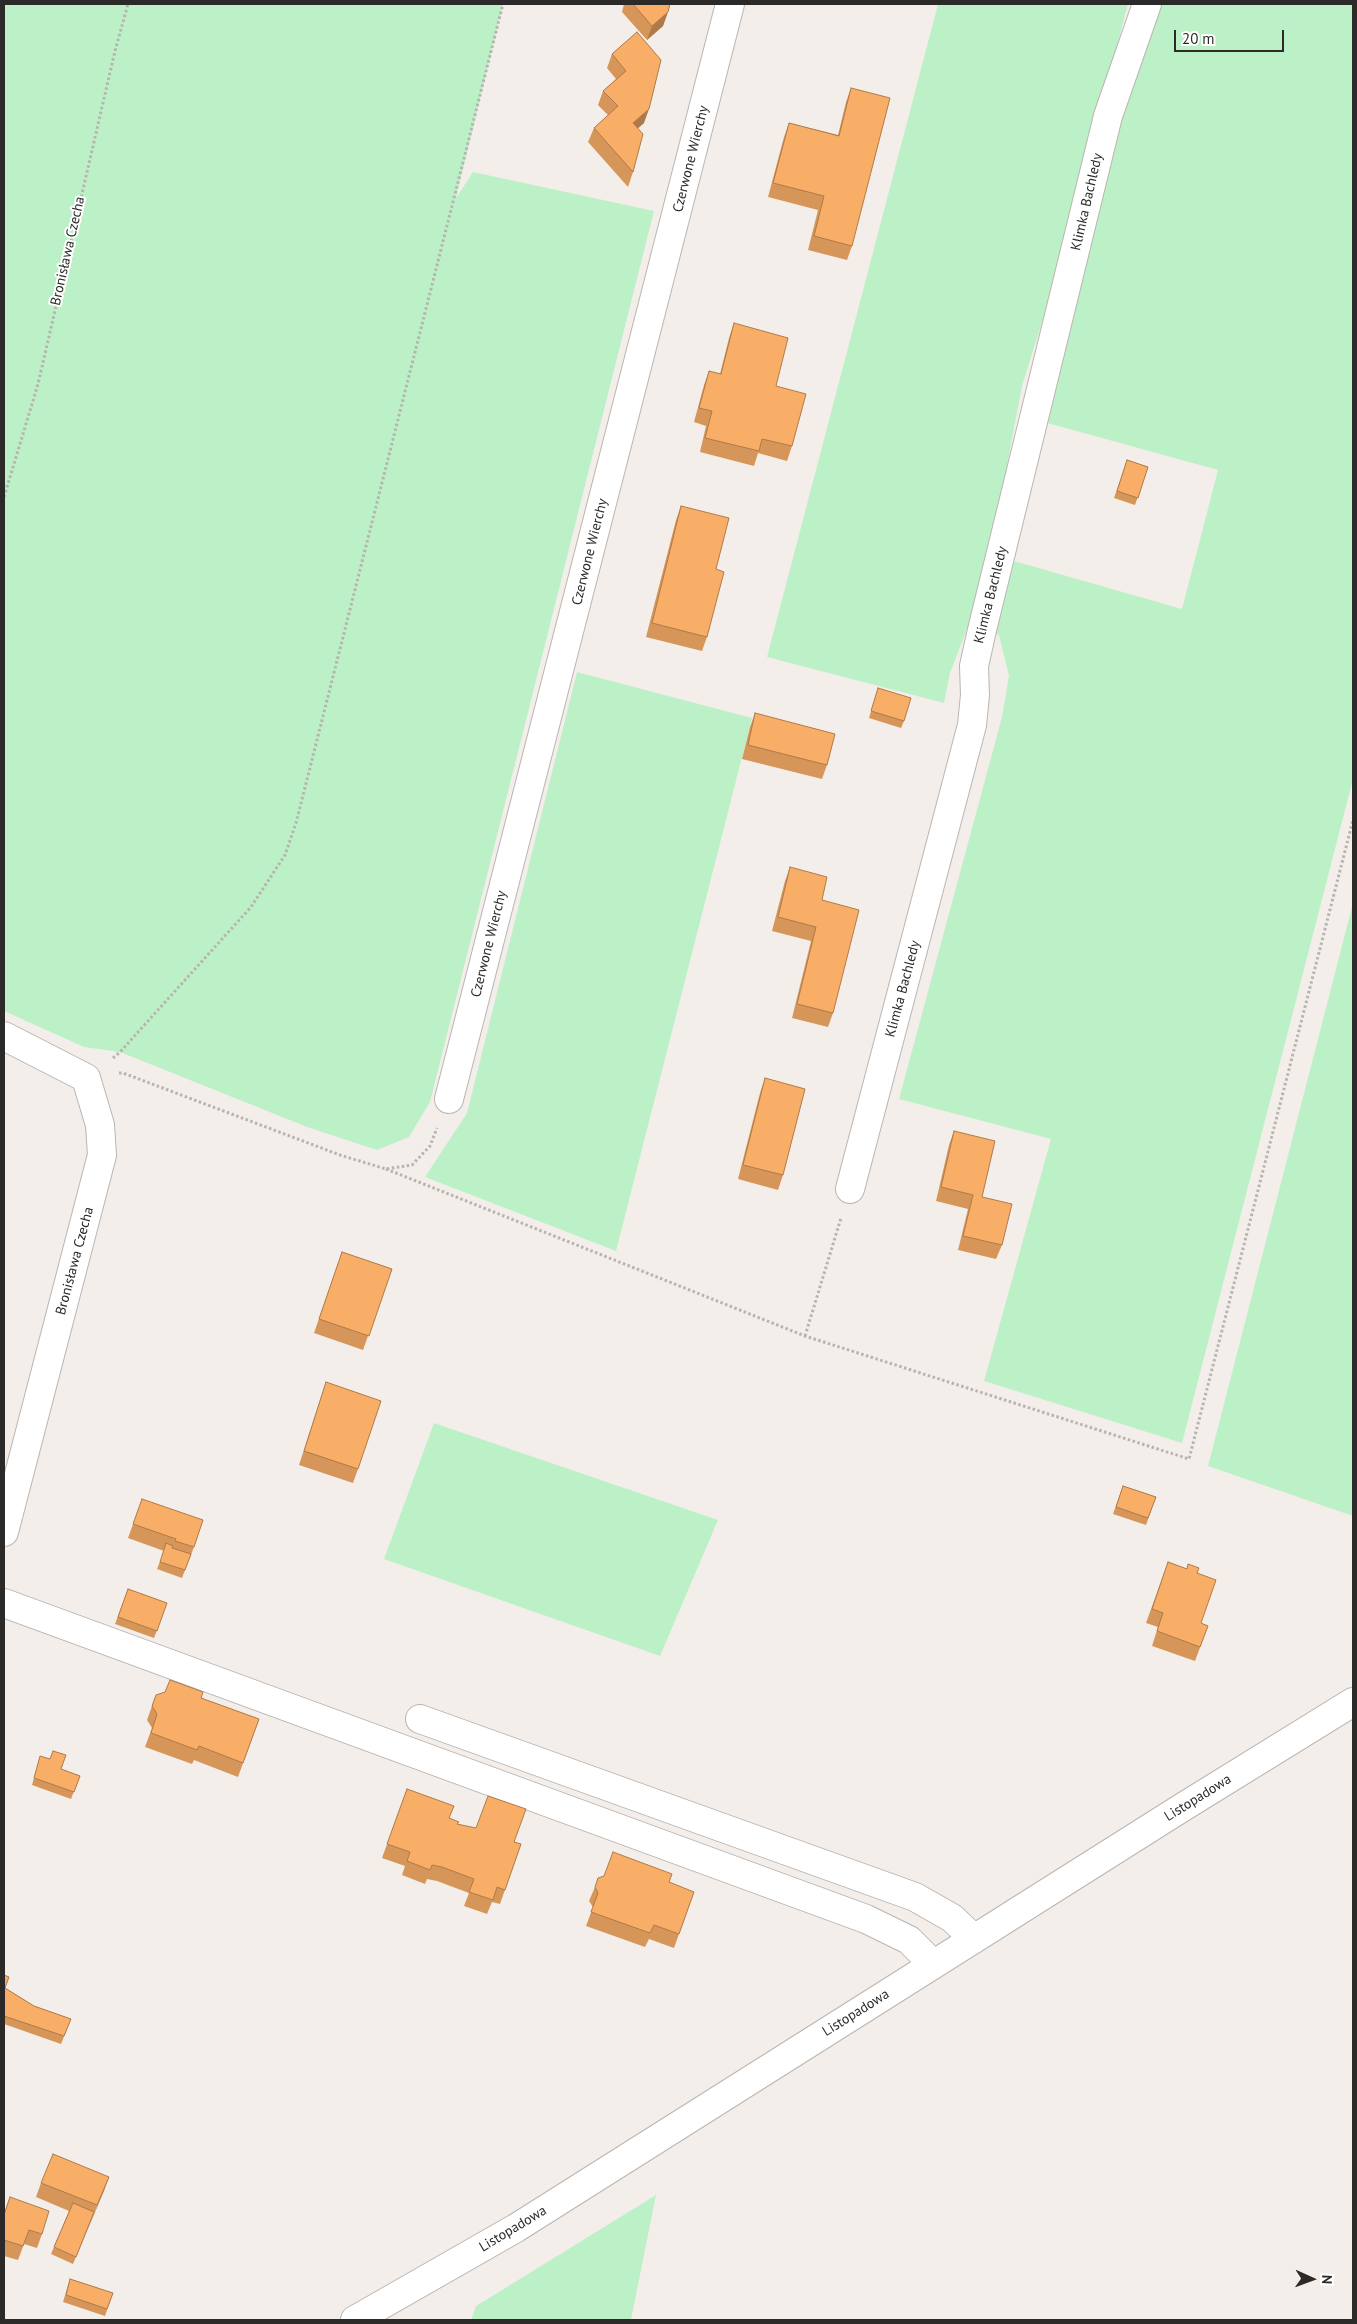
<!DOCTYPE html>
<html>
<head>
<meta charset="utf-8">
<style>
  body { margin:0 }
  #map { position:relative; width:1357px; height:2324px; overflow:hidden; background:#f4eeea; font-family:"PT Sans",sans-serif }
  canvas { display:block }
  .frame { position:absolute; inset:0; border:5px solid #2c2a29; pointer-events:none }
  .north { position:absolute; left:1287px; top:2254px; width:50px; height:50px; -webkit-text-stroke:4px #fff; paint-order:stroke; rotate:92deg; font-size:14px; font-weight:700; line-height:20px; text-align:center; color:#2c2a29 }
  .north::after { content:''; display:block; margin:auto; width:18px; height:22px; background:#2c2a29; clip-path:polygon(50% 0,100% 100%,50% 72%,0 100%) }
  .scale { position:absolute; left:1174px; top:30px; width:110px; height:22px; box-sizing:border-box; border:2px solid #2c2a29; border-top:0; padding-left:6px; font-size:15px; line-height:18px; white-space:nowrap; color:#2c2a29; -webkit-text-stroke:4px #fff; paint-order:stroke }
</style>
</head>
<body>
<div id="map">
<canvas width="1357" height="2324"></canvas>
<div class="frame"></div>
<div class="north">N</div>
<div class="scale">20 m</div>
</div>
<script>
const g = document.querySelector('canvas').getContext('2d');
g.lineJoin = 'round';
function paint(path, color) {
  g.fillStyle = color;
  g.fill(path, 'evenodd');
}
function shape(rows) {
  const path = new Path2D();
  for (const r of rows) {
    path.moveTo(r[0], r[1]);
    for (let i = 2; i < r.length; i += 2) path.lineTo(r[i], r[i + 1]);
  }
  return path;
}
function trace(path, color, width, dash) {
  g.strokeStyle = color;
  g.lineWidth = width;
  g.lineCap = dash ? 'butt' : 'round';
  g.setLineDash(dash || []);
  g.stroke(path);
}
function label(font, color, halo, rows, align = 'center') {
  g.font = font + ' "PT Sans",sans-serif';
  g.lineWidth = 4;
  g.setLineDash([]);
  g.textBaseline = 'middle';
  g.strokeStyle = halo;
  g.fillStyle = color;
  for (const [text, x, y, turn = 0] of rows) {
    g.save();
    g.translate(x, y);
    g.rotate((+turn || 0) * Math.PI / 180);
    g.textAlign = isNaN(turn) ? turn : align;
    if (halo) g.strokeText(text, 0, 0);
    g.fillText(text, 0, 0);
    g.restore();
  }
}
paint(shape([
  [4,4,503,4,456,198,473,172,654,211,430,1102,409,1137,377,1150,307,1127,120,1052,84,1047,4,1011],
  [938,4,1128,4,1053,287,1022,386,997,518,972,616,950,673,944,703,767,657],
  [1147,4,1353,4,1353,779,1182,1443,984,1381,1051,1139,899,1099,1002,717,1009,676,999,635,982,630,1000,557,1182,609,1218,470,1033,419],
  [577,672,752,718,616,1251,425,1177,467,1113],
  [1353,903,1353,1516,1208,1466],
  [434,1423,718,1520,660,1656,384,1559],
  [656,2195,631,2320,471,2320,476,2306]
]), '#bcf1c7');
const minor = shape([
  [4,1036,86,1078,100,1125,102,1155,4,1532],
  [449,1099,730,4],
  [850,1189,972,725,975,695,974,666,982,630,1108,116,1147,4],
  [4,1603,866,1919,909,1940,933,1964],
  [420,1719,915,1897,952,1918,974,1939],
  [355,2320,516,2228,1183,1807,1353,1702]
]);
trace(minor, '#bab5b1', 30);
trace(shape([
  [4,497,38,384,115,51,128,4],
  [113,1058,120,1052,251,907,285,855,296,823,503,4],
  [119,1073,123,1073,340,1155,386,1169,412,1165,430,1146,437,1128],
  [386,1169,805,1336,1189,1459,1353,820],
  [805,1336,841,1218]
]), '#b7b3b0', 3, [2.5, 2.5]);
trace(minor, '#fff', 28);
paint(shape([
  [624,4,670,4,663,26,647,40,622,12],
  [637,32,644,123,638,128,633,172,628,187,588,142,594,128,608,115,598,105,603,91,616,79,607,68,612,54],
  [851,88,852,246,847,260,808,250,818,210,768,197,784,137,789,123,838,135,846,102],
  [734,323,776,386,792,446,787,461,758,453,754,466,700,452,706,426,694,422,704,385,709,371,720,374,729,338],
  [1127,460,1148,467,1135,505,1114,498],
  [681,506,716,569,707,637,702,651,646,637,676,520],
  [878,688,904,721,901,728,869,718],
  [755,713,827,765,822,779,742,759,750,727],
  [790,867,822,900,833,1013,828,1027,792,1018,811,941,772,931,785,881],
  [765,1078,783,1175,778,1190,738,1179,760,1093],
  [954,1131,982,1197,1002,1245,996,1259,958,1250,968,1209,936,1201,949,1145],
  [342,1252,392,1269,363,1350,314,1333],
  [326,1382,358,1469,353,1483,299,1465],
  [1123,1486,1156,1497,1146,1525,1113,1514],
  [142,1499,194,1547,182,1578,157,1569,164,1551,128,1538],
  [1168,1562,1198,1573,1201,1623,1208,1626,1195,1661,1152,1646,1158,1627,1146,1623],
  [128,1589,167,1603,154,1638,115,1624],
  [156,1695,201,1698,259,1719,238,1777,194,1760,192,1764,145,1747,152,1728,147,1720],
  [40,1756,61,1769,80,1776,71,1799,32,1785],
  [407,1789,458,1824,521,1844,500,1904,492,1902,487,1914,464,1906,469,1893,437,1881,427,1879,425,1884,402,1875,405,1866,382,1858],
  [669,1883,694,1892,674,1948,649,1939,645,1947,586,1926,593,1907,589,1901,595,1887],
  [4,1975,5,1988,34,2006,71,2019,61,2044,4,2024],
  [109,2177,73,2264,51,2254,69,2211,36,2197,41,2183],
  [10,2197,42,2234,37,2248,24,2244,18,2260,4,2256,4,2213],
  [70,2279,113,2293,105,2316,63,2302]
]), '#d69659');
paint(shape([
  [668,12,663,26,647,40,652,26],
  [649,109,644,123,628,137,633,123],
  [109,2177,104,2191,73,2264,76,2257]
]), '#ae7a49');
const building = shape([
  [633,4,670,4,668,12,652,26,633,4],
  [637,32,661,60,649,109,633,123,643,134,633,172,594,128,618,106,603,91,626,71,612,54,637,32],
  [851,88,890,98,852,246,814,236,824,196,773,183,789,123,839,136,851,88],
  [734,323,788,338,776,386,806,394,792,446,762,439,759,451,705,438,712,411,699,408,709,371,721,374,734,323],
  [1127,460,1148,467,1138,498,1117,491,1127,460],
  [681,506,729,518,716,569,724,572,707,637,652,623,681,506],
  [878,688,911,698,904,721,871,711,878,688],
  [755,713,835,734,827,765,748,745,755,713],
  [790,867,827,877,822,900,859,910,833,1013,797,1004,816,927,778,917,790,867],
  [765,1078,805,1089,783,1175,743,1165,765,1078],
  [954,1131,995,1141,982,1197,1012,1204,1002,1245,963,1236,973,1195,941,1187,954,1131],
  [342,1252,392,1269,369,1336,319,1319,342,1252],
  [326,1382,381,1401,358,1469,304,1451,326,1382],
  [1123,1486,1156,1497,1148,1518,1116,1507,1123,1486],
  [142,1499,203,1520,194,1547,175,1541,176,1539,133,1524,142,1499],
  [166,1543,173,1546,172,1548,191,1554,185,1570,160,1562,166,1543],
  [1168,1562,1187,1569,1188,1564,1199,1568,1197,1573,1216,1580,1201,1623,1208,1626,1200,1647,1157,1631,1163,1613,1152,1609,1168,1562],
  [128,1589,167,1603,157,1631,118,1617,128,1589],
  [170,1680,203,1692,201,1698,259,1719,243,1763,199,1746,197,1750,151,1733,157,1714,152,1706,156,1695,165,1692,170,1680],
  [53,1751,66,1755,61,1769,80,1776,74,1792,34,1778,40,1756,50,1759,53,1751],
  [407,1789,454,1806,449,1818,459,1822,457,1824,476,1828,488,1796,526,1809,514,1842,521,1844,505,1890,497,1887,493,1900,469,1892,474,1879,442,1867,432,1865,430,1870,407,1861,410,1852,387,1844,407,1789],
  [613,1852,672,1874,669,1882,694,1892,679,1934,654,1925,650,1933,591,1912,598,1893,595,1887,598,1878,604,1876,613,1852],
  [4,1975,9,1977,5,1988,34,2006,71,2019,64,2036,4,2016,4,1975],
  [53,2154,109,2177,97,2205,41,2183,53,2154],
  [10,2197,49,2211,42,2234,29,2230,23,2246,4,2240,4,2215,10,2197],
  [73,2203,94,2212,76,2257,54,2247,73,2203],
  [70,2279,113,2293,107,2309,66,2295,70,2279]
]);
paint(building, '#f9ae68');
trace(building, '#ae7a49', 1);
label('14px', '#2c2a29', '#fff', [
  ["Czerwone Wierchy",691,159,-76],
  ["Klimka Bachledy",1087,202,-77],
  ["Bronisława Czecha",68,251,-77],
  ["Czerwone Wierchy",590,552,-76],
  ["Klimka Bachledy",991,595,-76],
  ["Czerwone Wierchy",489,944,-76],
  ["Klimka Bachledy",903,989,-75],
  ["Bronisława Czecha",75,1261,-75],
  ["Listopadowa",1198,1798,-32],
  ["Listopadowa",856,2013,-32],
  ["Listopadowa",513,2229,-31]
]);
</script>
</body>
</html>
